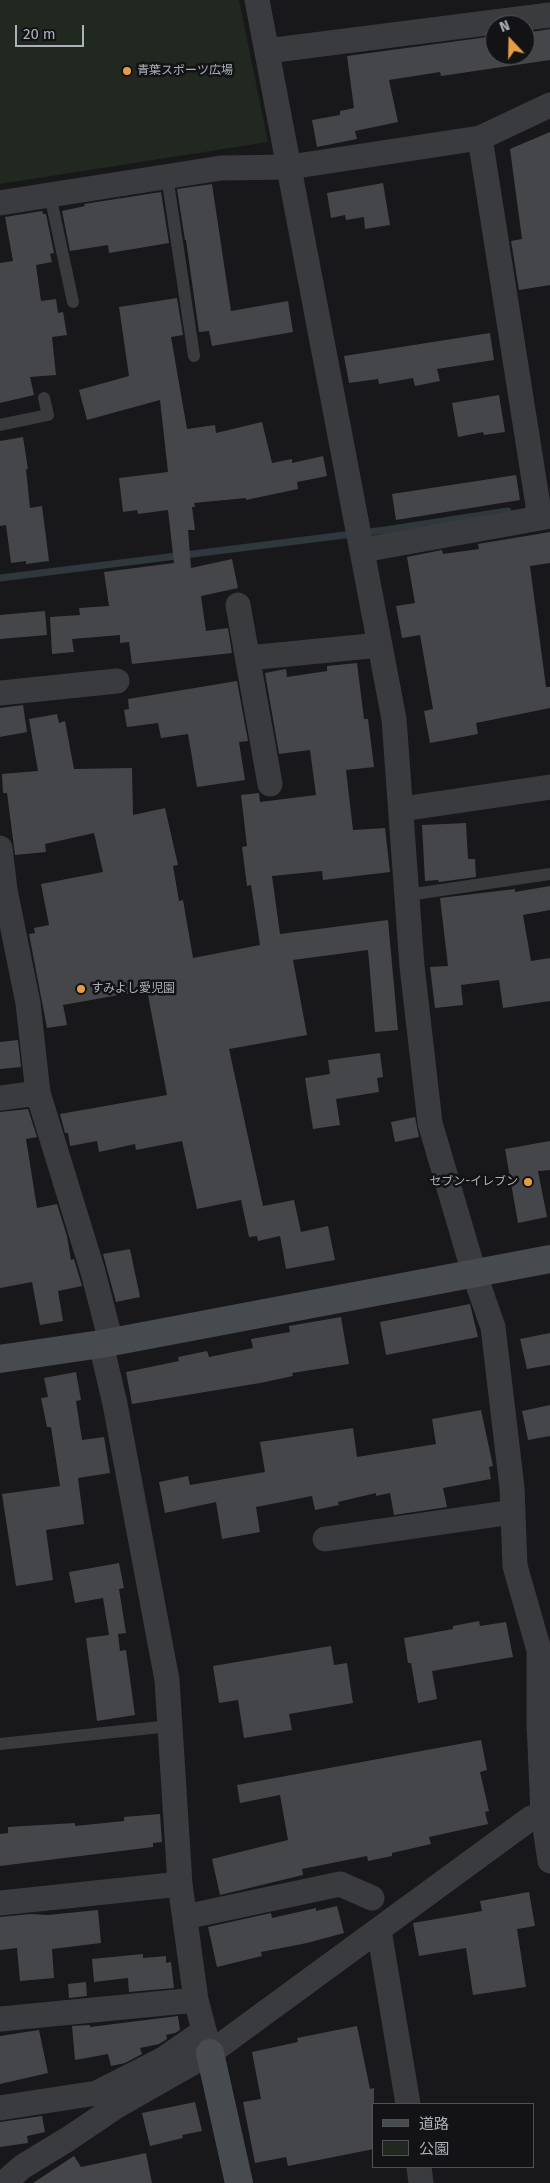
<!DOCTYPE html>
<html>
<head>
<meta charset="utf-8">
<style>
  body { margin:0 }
  #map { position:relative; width:550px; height:2183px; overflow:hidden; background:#18181a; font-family:"Fira Sans","Noto Sans JP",sans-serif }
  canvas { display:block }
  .legend { position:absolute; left:372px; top:2103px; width:162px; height:65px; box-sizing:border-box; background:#131315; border:1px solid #505257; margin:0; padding:6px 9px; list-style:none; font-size:15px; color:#abb1b9 }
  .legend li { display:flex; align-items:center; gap:10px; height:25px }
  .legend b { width:25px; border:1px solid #505257 }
  .north { position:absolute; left:485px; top:15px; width:50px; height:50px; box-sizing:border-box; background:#131315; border:1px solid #505257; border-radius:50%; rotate:339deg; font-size:14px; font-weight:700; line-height:20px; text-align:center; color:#abb1b9 }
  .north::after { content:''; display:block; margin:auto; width:18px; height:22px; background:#e49e45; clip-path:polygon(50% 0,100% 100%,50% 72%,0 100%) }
  .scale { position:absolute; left:15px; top:25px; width:69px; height:22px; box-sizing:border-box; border:2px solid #abb1b9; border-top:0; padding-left:6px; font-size:15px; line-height:18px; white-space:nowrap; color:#abb1b9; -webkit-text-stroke:4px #131315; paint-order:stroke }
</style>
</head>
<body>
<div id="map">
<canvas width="550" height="2183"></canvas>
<ul class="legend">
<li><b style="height:6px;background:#474a4e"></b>道路</li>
<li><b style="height:14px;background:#202820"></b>公園</li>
</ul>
<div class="north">N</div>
<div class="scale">20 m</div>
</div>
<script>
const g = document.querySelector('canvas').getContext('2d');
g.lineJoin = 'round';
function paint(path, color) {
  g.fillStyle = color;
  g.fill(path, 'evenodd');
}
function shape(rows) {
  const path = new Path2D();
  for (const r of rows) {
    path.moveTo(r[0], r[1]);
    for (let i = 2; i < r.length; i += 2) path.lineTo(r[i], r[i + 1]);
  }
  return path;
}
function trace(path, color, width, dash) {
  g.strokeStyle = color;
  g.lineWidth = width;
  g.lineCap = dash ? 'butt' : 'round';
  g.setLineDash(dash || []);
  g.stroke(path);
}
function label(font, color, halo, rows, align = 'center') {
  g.font = font + ' "Fira Sans","Noto Sans JP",sans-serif';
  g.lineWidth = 5;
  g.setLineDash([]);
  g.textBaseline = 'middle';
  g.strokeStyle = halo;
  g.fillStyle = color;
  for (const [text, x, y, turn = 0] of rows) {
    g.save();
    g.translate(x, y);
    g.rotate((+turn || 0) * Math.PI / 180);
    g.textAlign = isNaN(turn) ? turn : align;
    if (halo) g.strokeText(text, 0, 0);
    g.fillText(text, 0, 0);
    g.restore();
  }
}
paint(shape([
  [0,0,239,0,268,142,0,184]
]), '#202820');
trace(shape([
  [0,578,385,530,508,511]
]), '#2f383d', 7);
paint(shape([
  [550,29,550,60,441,76,440,72,389,80,398,122,355,131,357,139,317,147,312,120,340,115,340,111,354,108,347,56,495,36,495,55,525,55,525,33],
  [550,132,550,285,519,290,511,241,522,239,510,149],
  [383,183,390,225,365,229,364,217,346,220,345,215,331,218,327,193],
  [212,184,231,311,288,301,293,332,212,346,209,331,199,332,186,240,185,240,177,189],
  [161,192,169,243,109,253,108,245,70,251,62,211,85,206,84,204],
  [42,211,43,214,46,214,54,253,50,254,52,262,36,265,41,301,56,299,58,313,63,312,67,335,52,337,56,375,30,377,34,395,0,403,0,263,13,261,5,217],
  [177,298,183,335,171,337,187,429,215,425,216,433,262,422,272,463,292,459,292,463,323,456,327,476,297,482,298,489,246,500,246,498,194,503,195,507,192,507,195,530,188,530,191,568,232,559,238,588,201,596,206,631,228,628,232,653,132,664,129,642,120,643,120,635,72,639,74,652,52,654,50,617,80,615,79,608,109,606,104,572,174,563,168,510,138,514,137,510,123,512,119,478,168,472,160,400,87,420,79,390,129,376,119,307],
  [490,333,494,360,437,369,440,381,415,386,413,378,379,384,378,379,349,383,344,356],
  [499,395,505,432,484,435,483,432,458,437,452,403],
  [23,437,28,469,26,469,30,508,42,506,49,561,26,564,26,561,11,563,6,525,0,526,0,441],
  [516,475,520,500,396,520,392,494],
  [550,532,550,563,530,566,546,687,550,687,550,708,476,723,478,734,430,743,424,711,433,709,420,635,402,638,396,606,415,603,407,557,442,550,443,554,479,549,478,544],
  [45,611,47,635,0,639,0,615],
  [357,663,364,719,368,719,374,767,346,770,353,830,385,828,390,872,323,880,322,871,272,876,280,934,388,920,398,1030,375,1032,368,950,293,960,307,1035,229,1049,263,1206,294,1200,301,1232,328,1226,335,1260,286,1269,280,1236,258,1241,257,1236,249,1237,241,1200,197,1209,182,1141,136,1150,135,1144,99,1152,97,1141,70,1146,68,1133,65,1133,60,1114,167,1095,147,990,63,1005,67,1025,47,1028,29,934,35,933,34,928,49,925,41,884,103,872,94,833,45,844,46,852,15,855,7,793,3,793,2,774,38,771,29,719,57,714,59,723,65,721,74,769,132,768,133,815,165,808,178,865,173,866,179,901,183,900,193,958,260,945,251,885,247,886,242,847,247,846,241,795,259,793,260,802,316,795,310,750,279,754,265,673,286,669,287,677,327,671,327,666],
  [237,681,248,741,239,742,245,780,197,787,188,734,161,738,158,723,127,727,124,710,129,709,128,699],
  [23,705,27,732,0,737,0,708],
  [466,823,468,859,475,859,476,877,439,882,438,880,425,881,422,825],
  [550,886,550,910,523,915,531,961,550,958,550,1001,503,1008,499,980,461,985,463,1005,435,1008,430,967,448,966,440,898,515,889,515,892],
  [18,1040,21,1067,0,1069,0,1042],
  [380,1053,383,1077,377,1078,379,1092,336,1099,340,1125,313,1129,305,1078,330,1074,328,1060],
  [28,1109,37,1137,26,1139,37,1208,57,1204,67,1236,71,1260,74,1259,82,1286,58,1291,63,1321,40,1325,32,1282,0,1288,0,1112],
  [415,1117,419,1137,395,1142,391,1122],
  [550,1141,550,1170,538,1171,547,1217,518,1223,505,1149],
  [130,1249,140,1297,116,1302,103,1254],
  [470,1304,478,1337,386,1355,380,1322],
  [341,1317,349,1364,292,1373,293,1376,260,1383,132,1404,126,1372,179,1361,178,1357,207,1351,209,1357,253,1348,251,1339,290,1332,289,1326],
  [550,1333,550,1365,527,1369,520,1339],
  [76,1372,81,1400,76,1401,82,1440,104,1437,110,1473,78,1478,84,1524,46,1530,53,1580,16,1586,2,1494,60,1486,51,1427,47,1427,41,1398,48,1397,44,1378],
  [550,1405,550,1436,528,1440,522,1411],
  [481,1410,493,1466,489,1467,491,1479,443,1488,447,1507,394,1515,390,1493,376,1496,376,1493,338,1502,339,1505,315,1510,312,1496,256,1507,260,1532,222,1539,216,1502,165,1513,159,1482,188,1476,190,1485,265,1472,260,1442,353,1428,357,1457,436,1444,432,1419],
  [119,1563,124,1588,119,1589,126,1633,118,1634,120,1651,126,1650,135,1715,97,1721,86,1638,109,1635,103,1598,75,1603,69,1572],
  [479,1621,480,1626,506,1622,513,1657,432,1671,437,1699,418,1703,411,1663,408,1663,404,1638,453,1629,453,1626],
  [331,1646,334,1665,347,1663,353,1703,289,1714,292,1730,244,1738,238,1700,219,1703,213,1666],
  [481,1740,487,1770,480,1772,489,1811,485,1812,488,1824,429,1837,431,1844,392,1853,392,1856,368,1861,367,1856,302,1869,303,1875,220,1895,212,1859,288,1840,280,1795,240,1803,237,1785],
  [160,1814,162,1842,153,1843,153,1847,0,1866,0,1834,8,1833,8,1827,75,1823,75,1826,124,1821,124,1817],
  [529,1892,535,1926,517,1929,526,1987,473,1995,466,1948,419,1956,413,1923,482,1911,480,1901],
  [337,1906,344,1933,307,1943,261,1952,262,1956,217,1967,208,1927,271,1913,272,1918,316,1908,316,1911],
  [98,1910,101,1943,52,1949,54,1978,20,1981,17,1948,0,1950,0,1917,30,1914,48,1915],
  [143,1954,143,1958,166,1956,166,1963,171,1962,174,1988,129,1992,128,1978,94,1982,92,1959],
  [86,1982,87,1996,69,1998,68,1984],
  [178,2016,180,2030,175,2033,166,2035,167,2039,159,2044,140,2048,142,2054,125,2063,111,2066,108,2054,75,2060,72,2026,90,2025,90,2027],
  [357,2026,370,2089,374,2088,374,2149,288,2166,286,2157,255,2163,243,2102,261,2099,252,2052,298,2042,297,2038],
  [39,2030,48,2073,0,2084,0,2036],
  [195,2102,202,2131,182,2135,183,2138,150,2146,142,2113],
  [42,2116,45,2132,27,2136,28,2143,0,2147,0,2122],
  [146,2153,152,2183,33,2183,74,2156,81,2167]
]), '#45464a');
trace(shape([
  [167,176,194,356],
  [50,195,73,302],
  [0,425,48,415,44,398],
  [408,895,550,874],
  [0,1744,170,1726]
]), '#393b3f', 12);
trace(shape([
  [257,0,394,719,412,966,430,1123,474,1273,493,1327,512,1488,515,1566,539,1650,539,1723,543,1814,550,1861],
  [267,51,550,15],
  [480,138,540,518,550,516],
  [0,203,221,168,290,167,480,138,550,105],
  [363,550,540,518],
  [238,605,270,784],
  [248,658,380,645],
  [0,693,117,681],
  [402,809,550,787],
  [0,848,5,890,28,1003,38,1093,93,1272,111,1342],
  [0,1098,38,1093],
  [101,1344,115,1404,167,1680,180,1884,196,2000,210,2053],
  [325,1539,513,1512],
  [0,1903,180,1884],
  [185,1917,340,1884,372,1898],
  [379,1930,408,2104],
  [0,2019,196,2000],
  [0,2108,97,2093,162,2060,204,2031],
  [419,2167,421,2183],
  [4,2183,22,2167,68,2139,117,2106,210,2053,531,1818,543,1814]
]), '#393b3f', 25);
trace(shape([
  [0,1359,101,1344,550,1259],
  [210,2053,239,2183]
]), '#474a4e', 28);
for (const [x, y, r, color] of [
  [127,71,5,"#e49e45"],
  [81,989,5,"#e49e45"],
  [528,1182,5,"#e49e45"]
]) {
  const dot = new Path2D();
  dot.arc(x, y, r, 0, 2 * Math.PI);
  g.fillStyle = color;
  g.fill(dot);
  trace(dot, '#131315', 2);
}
label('12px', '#abb1b9', '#131315', [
  ["青葉スポーツ広場",137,71],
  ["すみよし愛児園",91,989],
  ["セブン-イレブン",518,1182,"right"]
], 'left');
</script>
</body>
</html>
